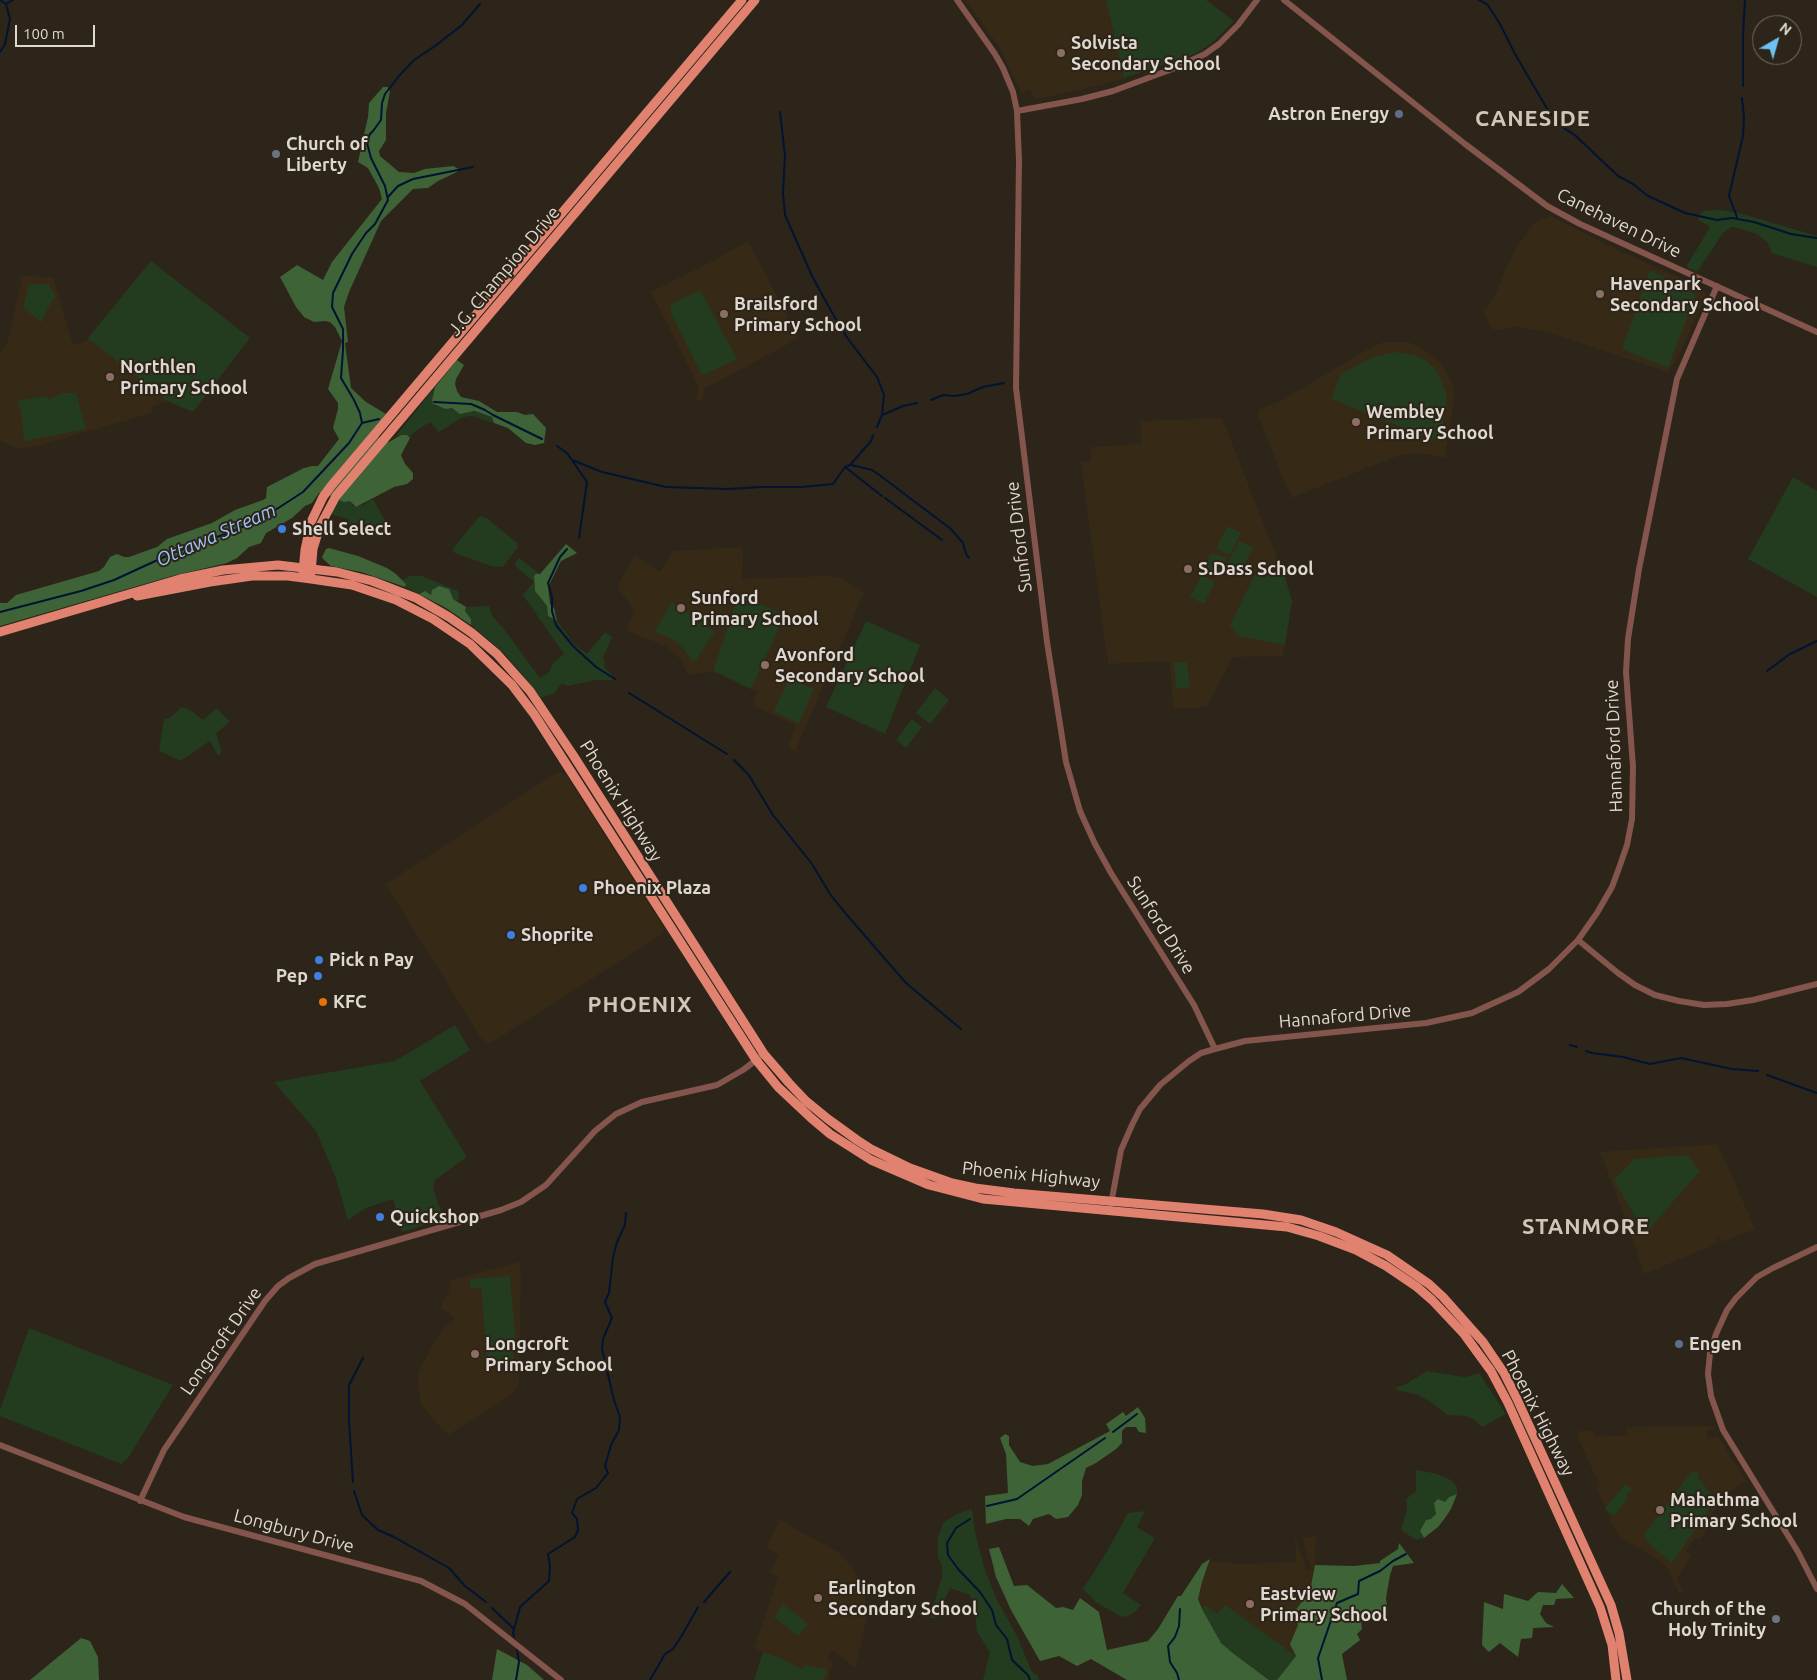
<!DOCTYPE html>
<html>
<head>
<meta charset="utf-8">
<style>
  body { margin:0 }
  #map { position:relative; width:1817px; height:1680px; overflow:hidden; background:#2d2519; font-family:Ubuntu,sans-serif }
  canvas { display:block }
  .north { position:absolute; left:1752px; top:15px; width:50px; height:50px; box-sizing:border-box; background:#2d2519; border:1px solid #746d62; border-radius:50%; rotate:38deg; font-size:14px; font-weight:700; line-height:20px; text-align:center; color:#ded8d0 }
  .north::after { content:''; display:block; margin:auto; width:18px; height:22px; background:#6ec2f3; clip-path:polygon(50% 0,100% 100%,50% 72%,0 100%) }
  .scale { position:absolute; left:15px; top:25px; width:80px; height:22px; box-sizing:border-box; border:2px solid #ded8d0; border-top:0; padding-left:6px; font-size:15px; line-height:18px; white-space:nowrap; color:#ded8d0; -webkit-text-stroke:4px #2d2519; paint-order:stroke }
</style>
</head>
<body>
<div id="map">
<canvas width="1817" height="1680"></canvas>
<div class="north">N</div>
<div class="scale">100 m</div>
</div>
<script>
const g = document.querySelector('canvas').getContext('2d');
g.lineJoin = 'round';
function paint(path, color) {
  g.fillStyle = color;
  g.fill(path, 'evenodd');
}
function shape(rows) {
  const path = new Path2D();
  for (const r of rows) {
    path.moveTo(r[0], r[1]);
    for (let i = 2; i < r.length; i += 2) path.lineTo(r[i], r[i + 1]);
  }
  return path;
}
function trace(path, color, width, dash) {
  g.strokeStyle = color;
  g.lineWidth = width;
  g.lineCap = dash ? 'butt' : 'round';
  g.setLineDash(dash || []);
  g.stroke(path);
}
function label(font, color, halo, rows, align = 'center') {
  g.font = font + ' Ubuntu,sans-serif';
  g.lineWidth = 4;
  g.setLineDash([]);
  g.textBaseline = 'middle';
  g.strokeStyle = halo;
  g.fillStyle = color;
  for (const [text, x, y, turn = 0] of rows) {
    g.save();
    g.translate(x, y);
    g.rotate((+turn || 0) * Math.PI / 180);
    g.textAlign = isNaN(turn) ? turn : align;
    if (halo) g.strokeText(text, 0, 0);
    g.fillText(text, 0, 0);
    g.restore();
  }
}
paint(shape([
  [966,0,1106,0,1124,78,1105,84,1035,100,1030,89,1022,94,1000,48],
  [1551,216,1607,245,1693,284,1705,293,1706,295,1678,357,1668,372,1546,332,1516,327,1496,330,1491,328,1483,311,1493,300,1507,266,1518,245,1535,222],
  [748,241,799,338,704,389,703,401,696,400,698,385,651,292,713,261],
  [151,261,250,338,193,412,167,401,151,407,152,413,33,447,16,448,2,442,0,440,0,352,7,343,21,284,20,276,53,277,73,345,85,342],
  [1384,342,1408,342,1423,349,1441,363,1447,373,1452,384,1454,398,1445,458,1421,453,1397,456,1291,498,1291,494,1289,490,1287,490,1258,414,1260,409,1281,401,1370,348],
  [1222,418,1284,575,1292,601,1283,656,1233,657,1207,707,1173,709,1170,661,1108,664,1081,462,1091,462,1091,447,1141,444,1140,421],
  [740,547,743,551,742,579,825,576,838,577,854,586,864,593,795,751,788,747,796,725,753,706,757,692,713,671,688,675,681,660,666,646,627,631,634,610,619,589,619,583,635,555,660,572,673,551],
  [556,773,561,773,566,775,663,926,664,932,661,935,494,1041,488,1043,481,1038,388,888,387,883],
  [1718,1144,1755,1229,1722,1242,1718,1235,1715,1239,1719,1243,1644,1274,1629,1228,1600,1152],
  [520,1262,521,1277,519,1382,512,1394,448,1435,421,1405,418,1383,418,1373,432,1346,445,1326,451,1323,455,1318,440,1307,449,1293,450,1280],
  [1712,1426,1715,1430,1707,1431,1708,1438,1718,1436,1746,1481,1725,1495,1712,1515,1714,1517,1700,1540,1695,1537,1686,1551,1691,1555,1677,1578,1683,1591,1679,1593,1665,1564,1620,1537,1615,1530,1597,1488,1600,1486,1577,1436,1579,1431,1593,1431,1595,1437,1627,1435,1627,1427],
  [780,1520,838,1552,854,1569,865,1594,867,1617,856,1666,854,1667,832,1650,827,1658,834,1663,831,1667,828,1680,754,1680,763,1652,754,1648,778,1577,770,1573,779,1555,766,1548],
  [1295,1537,1307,1570,1311,1569,1302,1537,1316,1537,1315,1565,1310,1591,1295,1611,1298,1625,1290,1644,1296,1656,1277,1680,1269,1680,1234,1654,1202,1609,1198,1599,1202,1582,1210,1561,1242,1564,1296,1562]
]), '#362a17');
paint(shape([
  [1106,0,1206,0,1234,21,1212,43,1195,54,1124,78],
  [1719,210,1739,213,1817,236,1817,267,1772,253,1767,242,1757,234,1734,227,1731,227,1723,233,1697,272,1686,267,1710,227,1698,220,1700,214,1703,211],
  [151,261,250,338,193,412,167,401,88,338],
  [1650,270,1696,294,1668,368,1622,349],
  [29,284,49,284,56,297,53,299,42,320,43,323,23,308],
  [700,290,737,359,704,375,701,373,671,313,671,304],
  [1395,352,1416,355,1428,362,1438,373,1446,392,1446,407,1439,442,1331,399,1341,374,1373,357],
  [435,387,432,400,435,406,481,413,492,417,494,423,472,416,463,417,439,432,430,422,413,433,410,438,407,435,396,436],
  [63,393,76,393,86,429,24,441,21,411,17,401,45,396,49,399],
  [1793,477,1817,491,1817,597,1748,559],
  [373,499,387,524,349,529,348,519,330,514,338,500,350,501,354,507,363,505],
  [481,516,488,519,517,543,518,547,503,567,491,566,455,553,453,551,454,547,478,518],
  [1228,526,1241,533,1230,555,1216,548],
  [1239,541,1253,547,1242,570,1228,563],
  [1210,553,1226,557,1220,578,1205,574],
  [519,558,540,574,536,574,534,576,535,591,547,606,548,616,557,621,575,645,587,654,605,632,612,637,603,658,605,662,604,667,613,676,612,680,595,680,568,686,564,684,561,684,555,693,541,698,523,675,504,653,471,625,471,619,465,611,466,607,489,606,493,617,504,629,540,678,549,672,553,663,564,654,523,595,534,582,514,565],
  [1258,568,1271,570,1285,577,1292,601,1285,645,1238,636,1230,625],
  [1202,575,1215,582,1204,604,1190,597],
  [410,576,422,576,458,591,459,601,453,599,446,588,442,587,430,596,423,591,419,594,405,587,406,584,402,580],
  [739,594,785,615,751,689,713,671],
  [672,602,715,632,695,661,691,660,686,652,678,643,668,637,654,632],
  [866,621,920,645,885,734,826,707],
  [1187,662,1190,687,1176,689,1174,663],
  [789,678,814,689,799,723,774,712],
  [935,688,949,700,930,724,916,713],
  [182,707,190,710,203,720,217,708,230,722,216,733,222,752,218,756,210,741,181,761,159,751,164,719,163,718,168,719],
  [912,719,922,727,906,748,896,740],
  [455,1025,470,1050,420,1081,467,1157,435,1180,433,1189,444,1219,402,1232,393,1199,366,1208,348,1220,335,1176,316,1131,274,1082,395,1061],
  [1687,1155,1700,1171,1645,1234,1614,1180,1634,1159],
  [510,1276,516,1344,486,1346,481,1288,471,1288,470,1279],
  [29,1328,173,1385,128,1458,121,1464,0,1416,0,1410],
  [512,1347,514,1361,488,1363,486,1350],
  [1427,1371,1465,1377,1479,1373,1506,1414,1482,1427,1475,1420,1466,1416,1447,1415,1431,1402,1418,1395,1397,1390,1396,1387,1403,1386],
  [1416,1470,1434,1473,1451,1480,1457,1487,1457,1494,1449,1497,1421,1535,1424,1538,1416,1540,1401,1530,1407,1509,1406,1499,1416,1491],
  [1692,1471,1698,1472,1698,1477,1715,1500,1672,1563,1655,1549,1643,1536],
  [1625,1484,1632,1489,1626,1496,1628,1498,1614,1516,1605,1509],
  [972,1509,975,1532,985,1570,997,1600,1017,1636,1032,1672,1038,1676,1039,1680,983,1680,990,1652,977,1632,974,1606,970,1595,950,1588,936,1618,930,1618,942,1576,942,1567,938,1557,938,1536,944,1522,959,1513],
  [1145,1511,1137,1527,1155,1538,1123,1593,1141,1605,1134,1613,1126,1617,1120,1616,1097,1603,1083,1589,1106,1553,1128,1513],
  [783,1604,808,1624,798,1636,774,1617],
  [1205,1605,1217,1614,1225,1605,1296,1656,1277,1680,1269,1680,1234,1654,1221,1643,1202,1609],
  [763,1652,783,1659,801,1669,806,1665,827,1669,824,1680,754,1680]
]), '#233b1f');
paint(shape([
  [383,87,388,87,390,91,386,113,386,140,379,151,380,156,399,172,414,173,425,169,453,166,459,169,457,172,438,181,428,188,413,189,381,221,349,292,344,307,348,342,345,343,351,388,366,402,386,414,374,429,377,436,381,439,389,442,401,435,407,435,410,438,401,455,405,464,413,473,413,479,407,484,394,487,356,507,350,501,344,502,328,495,319,493,312,503,305,506,292,518,266,533,261,543,249,547,237,558,227,563,172,576,0,626,0,603,7,603,16,595,99,571,104,567,110,557,117,554,124,557,129,557,157,547,167,539,212,523,235,510,263,500,266,498,267,487,304,468,312,466,318,466,339,439,333,428,338,409,338,403,328,389,342,341,335,327,330,322,325,321,314,322,304,317,296,307,280,277,297,265,323,280,332,262,382,199,379,188,368,168,358,162,368,117,369,103],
  [457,360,464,365,456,379,455,384,457,391,461,397,479,401,497,412,517,412,525,415,533,414,546,428,544,443,535,445,526,443,508,428,494,423,492,417,481,413,474,411,460,414,452,408,446,409,433,404,432,400,435,387],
  [566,544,577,553,561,561,548,587,550,604,554,608,557,621,548,616,547,606,535,591,534,576,536,574,540,574],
  [329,548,358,556,387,568,396,574,406,584,405,587,361,572,331,566,324,560,322,557,326,549],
  [439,586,449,589,453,599,466,607,465,611,471,619,471,625,446,608,419,594,425,591,431,595,432,590],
  [1138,1407,1145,1418,1146,1433,1139,1432,1136,1427,1126,1427,1122,1431,1122,1443,1116,1449,1096,1463,1086,1468,1082,1481,1082,1495,1078,1505,1068,1517,1056,1519,1049,1514,1033,1519,1029,1526,1020,1519,1006,1519,986,1524,985,1496,1008,1493,1006,1454,1000,1438,1005,1434,1009,1436,1009,1445,1020,1462,1033,1466,1048,1464,1110,1431,1106,1424,1123,1412,1126,1416],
  [1457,1494,1451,1509,1445,1518,1438,1527,1424,1538,1420,1531,1426,1520,1431,1519,1436,1514,1434,1503,1438,1499,1445,1502,1449,1497],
  [1399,1543,1414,1563,1393,1566,1390,1575,1386,1598,1388,1613,1361,1621,1362,1629,1357,1634,1360,1640,1342,1654,1347,1680,1277,1680,1296,1656,1290,1644,1298,1625,1295,1611,1310,1591,1315,1565,1354,1566,1380,1563,1380,1561,1398,1549],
  [999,1547,1014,1586,1027,1585,1056,1608,1063,1607,1073,1610,1080,1598,1099,1612,1107,1650,1148,1641,1158,1629,1178,1596,1181,1596,1202,1564,1210,1559,1202,1582,1198,1599,1202,1609,1221,1643,1234,1654,1269,1680,1127,1680,1091,1659,1077,1666,1059,1656,1040,1661,1011,1610,996,1577,989,1549],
  [1562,1584,1574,1598,1556,1599,1554,1605,1543,1605,1540,1614,1546,1623,1554,1627,1533,1628,1532,1638,1521,1639,1518,1657,1500,1643,1489,1652,1482,1645,1484,1602,1503,1609,1504,1594,1528,1601,1538,1592,1556,1593],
  [81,1638,90,1641,98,1657,99,1680,30,1680],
  [497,1649,527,1665,544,1680,492,1680]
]), '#3e6337');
trace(shape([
  [1479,0,1487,4,1500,24,1515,54,1549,112,1564,128,1576,136,1618,176,1633,184,1648,196,1685,213,1717,220,1732,218,1754,222,1791,234,1817,238],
  [6,4,13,0],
  [0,52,5,44,10,19,6,4,0,0],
  [1743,86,1743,34,1745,0],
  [780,112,785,156,783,193,785,215,813,278,834,316,848,339,877,377,884,395,882,415],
  [388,197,398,186,413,179,473,167],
  [1737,217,1729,196,1743,136,1744,117,1742,98],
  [931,400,943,395,955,396,967,394,983,387,1004,383],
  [434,402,471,404,485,410,493,415,542,439],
  [362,423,379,419],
  [877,427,882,415,903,406,917,403],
  [557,446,567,453,587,482,579,538],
  [572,460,602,472,666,487,728,489,761,487,802,487,833,484,845,467,850,465,871,441,873,435],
  [851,465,872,470,878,474,951,529,963,543,966,554,969,558],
  [845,467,882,496],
  [885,498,942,540],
  [567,549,560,557,548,583,552,597,552,611,556,625,573,646,596,667,615,679],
  [0,612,81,591,114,580,175,552,231,532,266,516,303,492,349,443,362,423,360,413,354,400,341,378,343,350,343,329,332,307,333,293,352,254,366,233,375,224,388,200,385,186,371,158,367,143,370,134,373,131,381,120,382,103,385,94,399,76,414,60,435,46,462,25,480,4],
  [1767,671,1790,654,1817,641],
  [629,693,727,754],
  [734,760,748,774,773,815,812,864,830,894,846,914,906,983,961,1029],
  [1570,1045,1577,1047],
  [1586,1051,1592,1053,1623,1057,1650,1064,1681,1058,1732,1069,1758,1071],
  [1767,1075,1817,1093],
  [1113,1432,1137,1414],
  [353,1482,349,1421,349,1385,363,1358],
  [354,1491,362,1515,378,1530,394,1537,449,1568,465,1586,486,1602],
  [987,1506,1017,1499,1105,1438],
  [970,1519,956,1528,947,1543,948,1555,958,1569,980,1592,992,1610,996,1625,1007,1639,1012,1660,1028,1675,1030,1680],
  [704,1602,730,1572],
  [492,1608,514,1629],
  [514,1637,513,1633,520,1607,549,1581,550,1566,548,1554,575,1537,578,1530,577,1519,572,1513,577,1499,596,1488,608,1473,605,1466,611,1445,619,1430,620,1417,614,1400,602,1349,603,1339,612,1318,605,1302,609,1293,613,1257,617,1242,625,1225,626,1213],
  [516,1680,519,1662,517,1650],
  [650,1680,665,1654,673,1649,681,1637,698,1607],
  [1179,1680,1177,1673,1170,1662,1168,1646,1175,1637,1179,1626,1180,1609],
  [1322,1680,1318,1658,1337,1603,1358,1594,1359,1581,1380,1571,1393,1561,1406,1554]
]), '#011431', 2);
trace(shape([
  [957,0,995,54,1003,68,1013,92,1017,111,1019,161,1016,388,1047,642,1066,762,1080,811,1095,844,1111,873,1194,1005,1215,1049],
  [1284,0,1465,144,1547,206,1580,224,1817,332],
  [1017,111,1082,99,1113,91,1175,68,1205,54,1219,44,1238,25,1257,0],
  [1578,940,1618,973,1635,985,1655,995,1679,1001,1704,1005,1727,1004,1753,1000,1817,984],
  [1111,1204,1121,1150,1132,1125,1140,1109,1160,1085,1189,1061,1201,1053,1215,1049,1245,1041,1426,1023,1472,1013,1518,992,1549,969,1578,940,1597,913,1612,887,1619,868,1627,845,1632,819,1633,767,1626,672,1628,639,1639,569,1677,379,1717,286],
  [1817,1247,1773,1268,1757,1277,1736,1298,1727,1310,1716,1334,1710,1353,1708,1374,1711,1396,1723,1430,1798,1552,1817,1589],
  [0,1445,184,1517,421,1581,465,1604,561,1680],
  [140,1501,164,1450,265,1301,278,1286,289,1278,315,1264,501,1210,521,1202,546,1185,595,1131,616,1114,642,1102,717,1085,743,1070,764,1054]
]), '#83554c', 6);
trace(shape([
  [303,572,305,550,311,522,323,497,331,486,742,0],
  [311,573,313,549,320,526,336,496,755,0],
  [137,596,210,582,252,576,288,576,311,579,352,585,396,600,433,619,470,644,512,685,534,714,756,1060,778,1087,811,1118,830,1134,871,1160,929,1185,983,1199,1287,1227,1319,1236,1356,1250,1386,1266,1417,1287,1432,1300,1464,1334,1491,1371,1508,1403,1600,1607,1612,1645,1616,1680],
  [0,632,180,579,223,570,278,565,337,572,372,581,416,598,449,617,472,633,497,654,530,691,573,755,764,1054,789,1083,806,1101,828,1119,857,1140,871,1149,910,1168,952,1183,975,1188,1014,1193,1263,1214,1301,1220,1336,1232,1387,1255,1429,1284,1443,1297,1483,1342,1504,1373,1517,1399,1611,1605,1619,1633,1627,1680]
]), '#e0826f', 9);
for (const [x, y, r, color] of [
  [1061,53,5,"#8d6e63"],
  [1399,114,5,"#5c6f8a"],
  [276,154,5,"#6b7280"],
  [1600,294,5,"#8d6e63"],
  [724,314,5,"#8d6e63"],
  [110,377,5,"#8d6e63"],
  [1356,422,5,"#8d6e63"],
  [282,529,5,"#3f7fe0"],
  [1188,569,5,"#8d6e63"],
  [681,608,5,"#8d6e63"],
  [765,665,5,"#8d6e63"],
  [583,888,5,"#3f7fe0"],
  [511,935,5,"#3f7fe0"],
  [319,960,5,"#3f7fe0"],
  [318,976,5,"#3f7fe0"],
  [323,1002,5,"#e8710a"],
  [380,1217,5,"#3f7fe0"],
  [1679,1344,5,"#5c6f8a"],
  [475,1354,5,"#8d6e63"],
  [1660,1510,5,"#8d6e63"],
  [818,1598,5,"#8d6e63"],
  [1250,1604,5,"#8d6e63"],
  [1776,1619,5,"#6b7280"]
]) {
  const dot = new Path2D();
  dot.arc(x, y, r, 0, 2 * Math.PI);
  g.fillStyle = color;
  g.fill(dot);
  trace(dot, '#2d2519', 2);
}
label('bold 18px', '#ded8d0', '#2d2519', [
  ["Solvista",1071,43],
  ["Secondary School",1071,64],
  ["Astron Energy",1389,114,"right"],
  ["Church of",286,144],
  ["Liberty",286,165],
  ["Havenpark",1610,284],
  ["Secondary School",1610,305],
  ["Brailsford",734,304],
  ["Primary School",734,325],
  ["Northlen",120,367],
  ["Primary School",120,388],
  ["Wembley",1366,412],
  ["Primary School",1366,433],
  ["Shell Select",292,529],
  ["S.Dass School",1198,569],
  ["Sunford",691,598],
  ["Primary School",691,619],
  ["Avonford",775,655],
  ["Secondary School",775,676],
  ["Phoenix Plaza",593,888],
  ["Shoprite",521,935],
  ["Pick n Pay",329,960],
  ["Pep",308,976,"right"],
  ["KFC",333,1002],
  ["Quickshop",390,1217],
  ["Longcroft",485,1344],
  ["Primary School",485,1365],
  ["Engen",1689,1344],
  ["Mahathma",1670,1500],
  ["Primary School",1670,1521],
  ["Earlington",828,1588],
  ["Secondary School",828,1609],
  ["Eastview",1260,1594],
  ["Primary School",1260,1615],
  ["Church of the",1766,1609,"right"],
  ["Holy Trinity",1766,1630,"right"]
], 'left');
label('18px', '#ded8d0', '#2d2519', [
  ["Canehaven Drive",1619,223,26],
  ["J.G. Champion Drive",504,271,-50],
  ["Sunford Drive",1019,537,-97],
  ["Hannaford Drive",1614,746,-92],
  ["Phoenix Highway",621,801,58],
  ["Sunford Drive",1161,925,58],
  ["Hannaford Drive",1345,1016,-5],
  ["Phoenix Highway",1031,1175,6],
  ["Longcroft Drive",221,1341,-55],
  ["Phoenix Highway",1538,1413,63],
  ["Longbury Drive",294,1531,15]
]);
label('italic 19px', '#9cc5fb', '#2d2519', [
  ["Ottawa Stream",216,535,-24]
]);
g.letterSpacing = '1px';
label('bold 22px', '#d1c7b7', '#2d2519', [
  ["CANESIDE",1533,119],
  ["PHOENIX",640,1005],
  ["STANMORE",1586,1227]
]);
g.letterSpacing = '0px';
</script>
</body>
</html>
